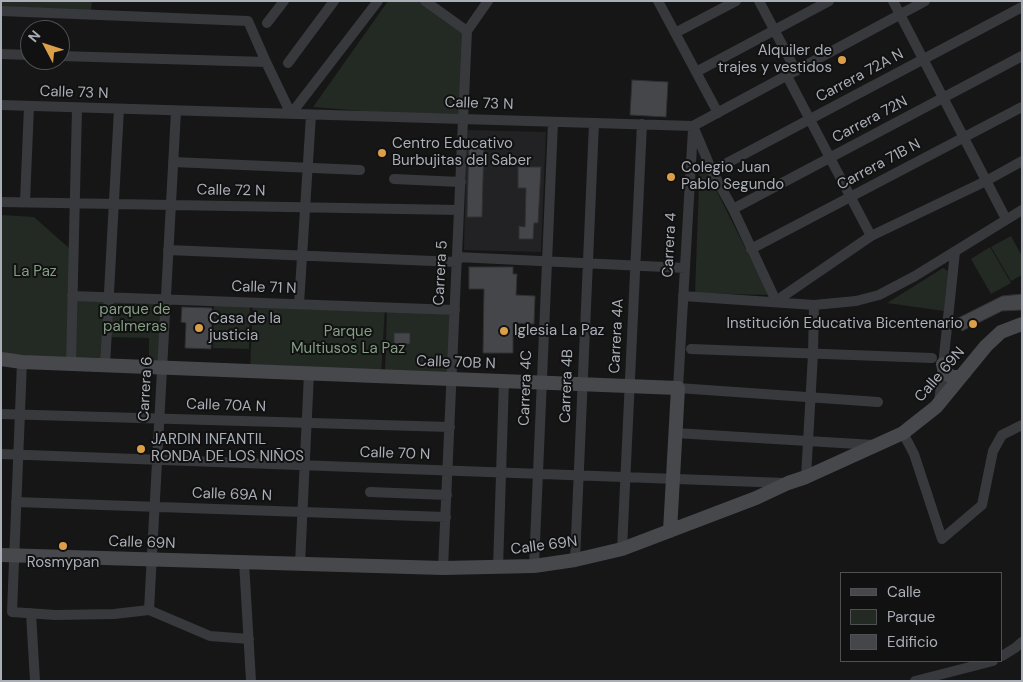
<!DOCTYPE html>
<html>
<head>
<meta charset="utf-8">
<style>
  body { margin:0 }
  #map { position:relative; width:1023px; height:682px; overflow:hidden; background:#161617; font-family:"DM Sans",sans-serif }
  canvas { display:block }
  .frame { position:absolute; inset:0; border:2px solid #aaaeb6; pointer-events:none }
  .legend { position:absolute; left:840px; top:572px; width:162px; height:90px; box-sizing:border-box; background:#111112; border:1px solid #4e5054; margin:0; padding:6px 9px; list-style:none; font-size:15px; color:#aaaeb6 }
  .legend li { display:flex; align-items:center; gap:10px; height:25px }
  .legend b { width:25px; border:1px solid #4e5054 }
  .north { position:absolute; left:20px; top:20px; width:50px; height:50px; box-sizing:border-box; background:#111112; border:1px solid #4e5054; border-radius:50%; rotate:310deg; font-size:14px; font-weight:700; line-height:20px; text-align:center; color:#aaaeb6 }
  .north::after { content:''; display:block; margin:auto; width:18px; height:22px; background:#db9f4a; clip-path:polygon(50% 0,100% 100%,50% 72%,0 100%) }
</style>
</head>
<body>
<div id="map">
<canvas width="1023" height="682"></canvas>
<div class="frame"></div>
<ul class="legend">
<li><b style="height:6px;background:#46484c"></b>Calle</li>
<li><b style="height:14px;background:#232923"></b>Parque</li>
<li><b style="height:14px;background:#45464a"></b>Edificio</li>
</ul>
<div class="north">N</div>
</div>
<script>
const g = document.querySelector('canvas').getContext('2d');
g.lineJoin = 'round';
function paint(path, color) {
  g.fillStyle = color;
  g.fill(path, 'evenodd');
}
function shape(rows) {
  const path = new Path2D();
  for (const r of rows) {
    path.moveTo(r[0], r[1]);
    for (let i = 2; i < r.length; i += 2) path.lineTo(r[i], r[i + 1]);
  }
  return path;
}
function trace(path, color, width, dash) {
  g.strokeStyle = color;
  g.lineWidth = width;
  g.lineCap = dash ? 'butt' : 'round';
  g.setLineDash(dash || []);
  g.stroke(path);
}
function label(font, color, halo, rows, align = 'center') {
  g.font = font + ' "DM Sans",sans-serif';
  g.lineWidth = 4;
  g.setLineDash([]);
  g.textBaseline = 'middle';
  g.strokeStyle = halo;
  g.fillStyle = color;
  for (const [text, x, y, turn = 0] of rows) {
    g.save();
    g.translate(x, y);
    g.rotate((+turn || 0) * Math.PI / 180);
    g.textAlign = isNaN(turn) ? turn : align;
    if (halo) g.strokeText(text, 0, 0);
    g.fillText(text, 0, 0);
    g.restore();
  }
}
paint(shape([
  [467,130,546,132,541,252,464,250]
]), '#222224');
paint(shape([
  [1,1,92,1,91,11,1,7],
  [388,1,422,1,467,34,463,119,313,107],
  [700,158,769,295,695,293],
  [1,215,34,217,69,248,69,361,1,354],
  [1011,236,1022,256,1022,275,1011,281,991,247],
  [990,247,1011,283,991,294,971,259],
  [943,268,948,271,944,311,887,303],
  [76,299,163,299,162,363,149,363,149,338,107,337,105,366,71,364],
  [253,303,385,307,381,376,250,371],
  [214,304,250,305,249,349,213,348],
  [387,310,452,314,449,374,385,371]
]), '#232923');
const building = shape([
  [632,80,668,82,666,117,630,115,632,80],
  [469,141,484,141,482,217,467,217,469,141],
  [518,167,541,167,538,223,534,223,533,239,519,239,519,226,525,227,526,188,518,188,518,167],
  [469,267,513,267,513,274,517,274,516,295,535,296,534,324,513,323,513,353,483,353,484,289,469,289,469,267],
  [1022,294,1022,310,1002,311,962,331,956,319,1002,296,1022,294],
  [182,307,212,308,211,349,185,348,186,323,181,322,182,307],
  [394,333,410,333,410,344,394,344,394,333]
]);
paint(building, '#45464a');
trace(building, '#303033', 1);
trace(shape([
  [425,1,467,31],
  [658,1,718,113],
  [759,1,796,71],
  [893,1,1006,219],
  [1,11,248,21,266,62,291,114,378,1],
  [267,23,284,1],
  [467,31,488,1],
  [675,33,736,1],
  [1,54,30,55],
  [60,56,266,62],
  [288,63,334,1],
  [696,72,829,1],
  [787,76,871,236],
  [1,105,693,126,925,1],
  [693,126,712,171,733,209,776,301,871,236,986,181,1022,161],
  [693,129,678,388,878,402],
  [173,162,360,170],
  [712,171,1022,7],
  [394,179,461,182],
  [1,202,459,210],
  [25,202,29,106],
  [733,209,1022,56],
  [751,249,1022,107],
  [168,250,457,262],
  [457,257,685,268],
  [72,296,455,310],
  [683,296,814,305,856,301,879,295,915,276,1022,210],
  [299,304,311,115],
  [691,349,932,358],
  [15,362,22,362,12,612,55,615,114,614,149,610,210,636,249,639],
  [71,364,77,108],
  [105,366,119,109],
  [939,403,955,252],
  [1,414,450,427],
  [675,433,874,445],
  [903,433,914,454,942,539,982,505,993,451,1002,435,1022,425],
  [1,454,785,483],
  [806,477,813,354,814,305],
  [370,492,447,495],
  [16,502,446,517],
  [622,549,642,124],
  [575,560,594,123],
  [244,562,251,681],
  [300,564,309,373],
  [534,566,553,122],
  [443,568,467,31],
  [498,568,504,381],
  [149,610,176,111],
  [31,613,35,681],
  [1002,656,1015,648,1022,642],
  [915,681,993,661]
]), '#37393c', 10);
trace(shape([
  [1,359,22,362,678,388,670,531],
  [943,364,945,372,951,377,960,377,965,372],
  [1,555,443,568,534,566,575,560,622,549,756,498,788,483,806,477,903,433,936,407,986,346,1001,332,1022,324]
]), '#46484c', 14);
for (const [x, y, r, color] of [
  [842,60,5,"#db9f4a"],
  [382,153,5,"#db9f4a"],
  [671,177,5,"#db9f4a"],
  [973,324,5,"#db9f4a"],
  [199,328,5,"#db9f4a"],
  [504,331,5,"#db9f4a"],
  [141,449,5,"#db9f4a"],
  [63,546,5,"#db9f4a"]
]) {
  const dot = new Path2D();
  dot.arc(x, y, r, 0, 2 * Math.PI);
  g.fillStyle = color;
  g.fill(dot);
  trace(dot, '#111112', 2);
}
label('15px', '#aaaeb6', '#111112', [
  ["Alquiler de",832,51,"right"],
  ["trajes y vestidos",832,68,"right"],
  ["Centro Educativo",392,144],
  ["Burbujitas del Saber",392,161],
  ["Colegio Juan",681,168],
  ["Pablo Segundo",681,185],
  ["Casa de la",209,319],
  ["justicia",209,336],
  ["Institución Educativa Bicentenario",963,324,"right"],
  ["Iglesia La Paz",514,331],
  ["JARDIN INFANTIL",151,440],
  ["RONDA DE LOS NIÑOS",151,457],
  ["Rosmypan",63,563,"center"]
], 'left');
label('15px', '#aaaeb6', '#111112', [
  ["Carrera 72A N",860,76,-28],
  ["Calle 73 N",74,93,2],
  ["Calle 73 N",479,104,2],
  ["Carrera 72N",870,120,-28],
  ["Carrera 71B N",879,165,-28],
  ["Calle 72 N",231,191,1],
  ["Carrera 4",670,245,-87],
  ["Carrera 5",441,273,-87],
  ["Calle 71 N",264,288,2],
  ["Carrera 4A",617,336,-87],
  ["Calle 70B N",456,363,2],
  ["Calle 69N",940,375,-49],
  ["Carrera 4B",567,386,-88],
  ["Carrera 4C",526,388,-88],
  ["Carrera 6",146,389,-87],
  ["Calle 70A N",226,406,2],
  ["Calle 70 N",395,454,2],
  ["Calle 69A N",232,495,2],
  ["Calle 69N",142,543,2],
  ["Calle 69N",544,546,-7]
]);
label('15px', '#839e83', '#111112', [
  ["La Paz",35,272],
  ["parque de",135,310],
  ["palmeras",135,327],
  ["Parque",348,332],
  ["Multiusos La Paz",348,349]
]);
</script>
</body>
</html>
